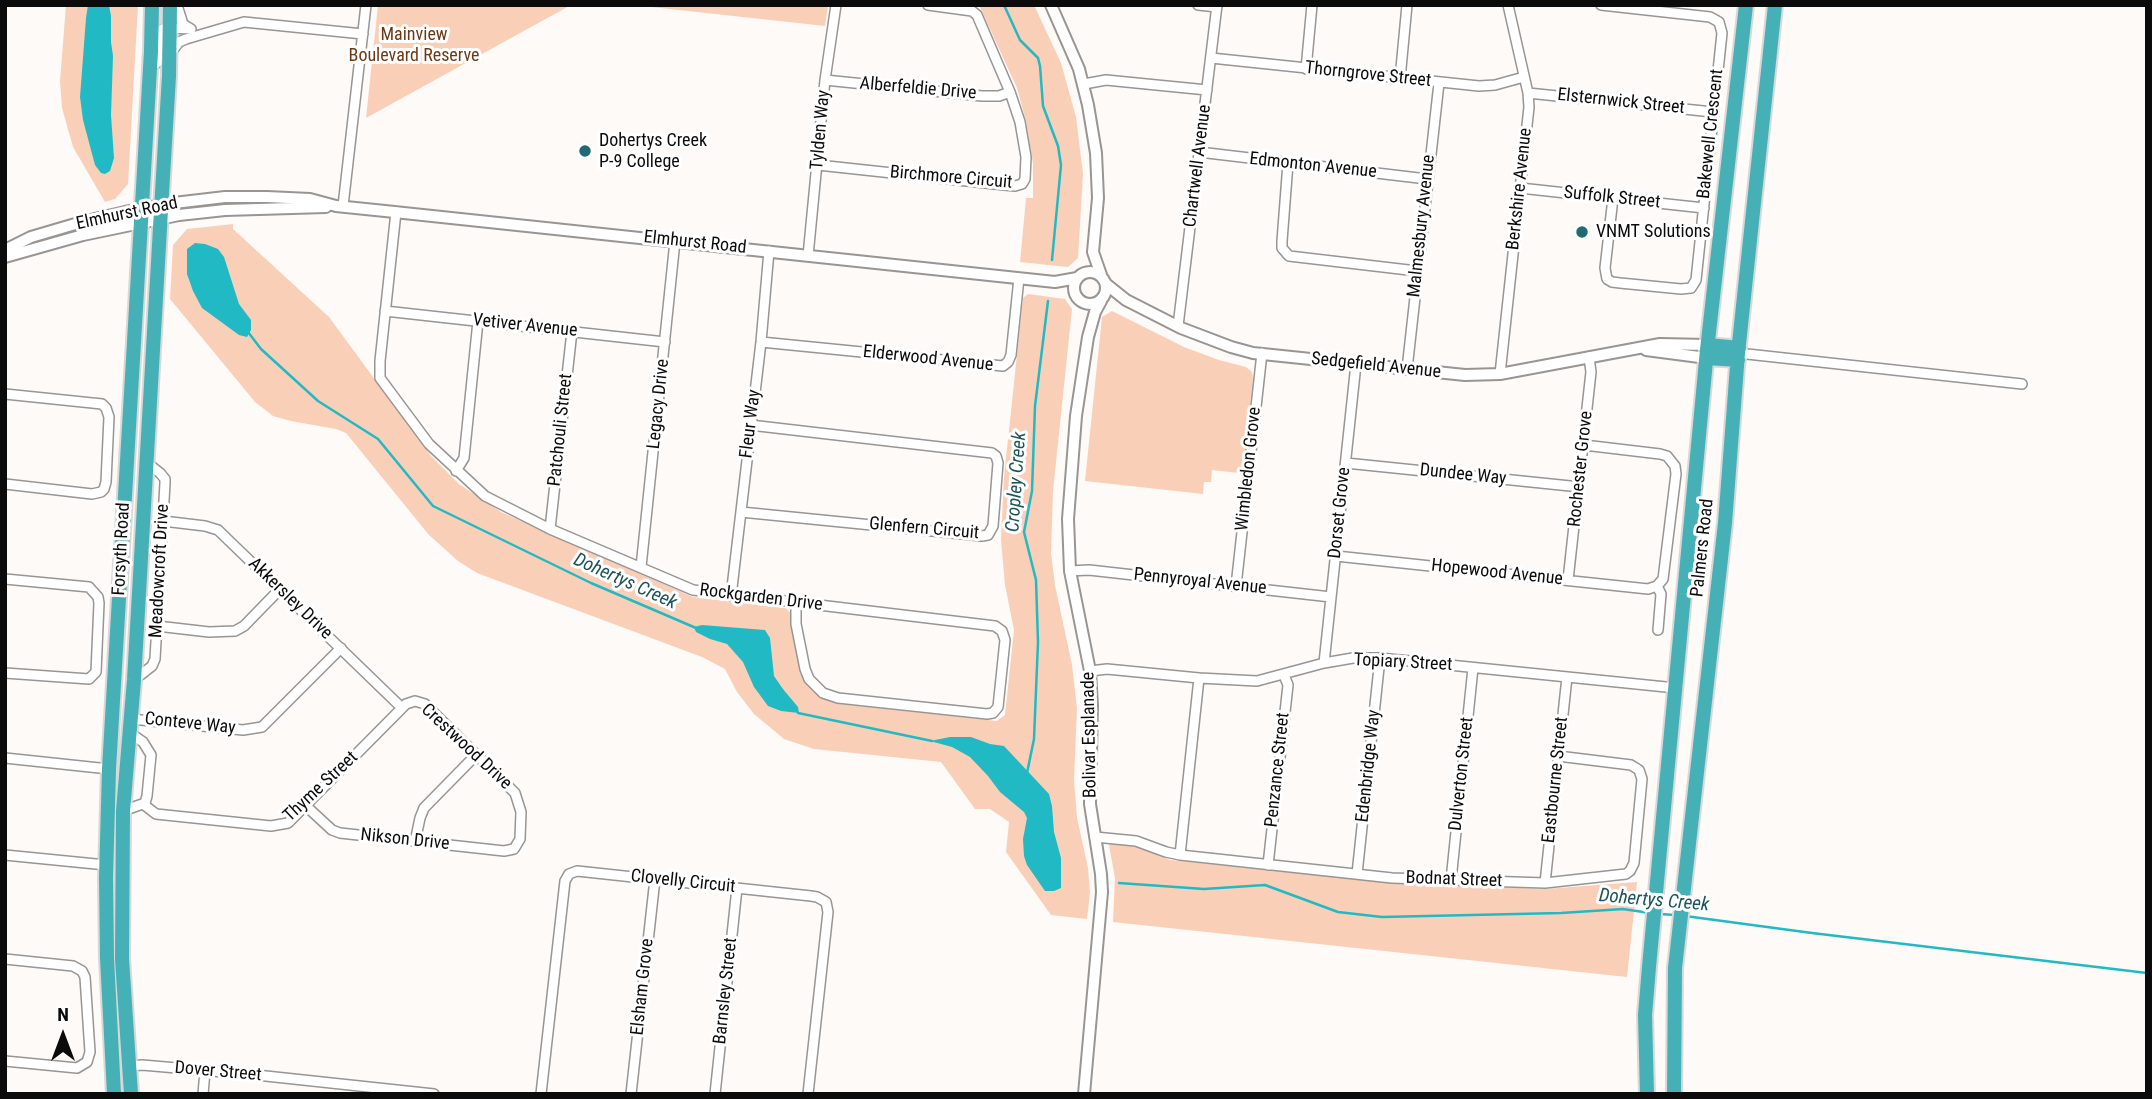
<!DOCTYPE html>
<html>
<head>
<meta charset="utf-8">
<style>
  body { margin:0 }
  #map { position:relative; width:2152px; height:1099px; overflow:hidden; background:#fdfaf8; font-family:"Roboto Condensed",sans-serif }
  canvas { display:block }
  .frame { position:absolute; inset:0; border:7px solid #0c0b0b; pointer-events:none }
  .north { position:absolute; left:28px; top:1001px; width:70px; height:70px; -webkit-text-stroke:5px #fff; paint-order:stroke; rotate:0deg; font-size:19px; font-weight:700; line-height:28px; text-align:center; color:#0c0b0b }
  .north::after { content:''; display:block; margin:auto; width:24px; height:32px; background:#0c0b0b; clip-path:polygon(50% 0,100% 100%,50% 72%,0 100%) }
</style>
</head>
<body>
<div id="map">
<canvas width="2152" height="1099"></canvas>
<div class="frame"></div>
<div class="north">N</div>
</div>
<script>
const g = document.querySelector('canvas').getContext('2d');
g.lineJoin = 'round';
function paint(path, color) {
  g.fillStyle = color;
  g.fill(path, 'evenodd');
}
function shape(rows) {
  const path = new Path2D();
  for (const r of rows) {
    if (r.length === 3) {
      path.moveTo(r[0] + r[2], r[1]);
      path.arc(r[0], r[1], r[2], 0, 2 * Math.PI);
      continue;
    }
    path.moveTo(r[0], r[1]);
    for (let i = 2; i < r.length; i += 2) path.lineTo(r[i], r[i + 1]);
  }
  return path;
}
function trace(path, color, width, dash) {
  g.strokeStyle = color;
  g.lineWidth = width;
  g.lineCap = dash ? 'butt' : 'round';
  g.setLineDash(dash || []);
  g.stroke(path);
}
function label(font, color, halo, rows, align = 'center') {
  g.font = font + ' "Roboto Condensed",sans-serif';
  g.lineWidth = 6;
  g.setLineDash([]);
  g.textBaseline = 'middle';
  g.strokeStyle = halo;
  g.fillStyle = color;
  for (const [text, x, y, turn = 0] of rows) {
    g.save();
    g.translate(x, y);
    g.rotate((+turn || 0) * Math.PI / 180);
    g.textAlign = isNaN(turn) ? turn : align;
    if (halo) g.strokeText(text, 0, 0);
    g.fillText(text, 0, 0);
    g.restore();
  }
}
paint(shape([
  [66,5,138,5,128,184,115,199,105,202,73,147,62,108,60,81],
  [378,5,571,5,366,118],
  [633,5,828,5,825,26],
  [979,5,1034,5,1061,63,1076,117,1083,174,1078,258,1068,267,1020,262,1026,198,1033,198,1033,164,1026,121,1017,88],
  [233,224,233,229,329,317,431,456,459,484,501,512,693,597,785,608,790,612,799,667,804,678,815,692,827,700,840,704,997,721,1005,715,1014,630,1005,585,1001,540,1004,477,1023,298,1028,294,1065,299,1072,309,1053,491,1051,553,1055,585,1072,665,1077,708,1074,780,1077,818,1088,868,1090,892,1087,919,1051,915,1006,852,1009,822,990,809,975,809,941,762,814,749,784,739,754,714,737,692,725,669,702,657,477,573,458,561,429,535,346,433,336,429,291,421,273,416,255,402,170,299,173,245,187,229],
  [1112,311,1184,347,1219,360,1246,367,1252,372,1253,378,1243,469,1239,473,1212,470,1211,482,1204,482,1203,494,1085,481,1102,317],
  [1112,842,1134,845,1170,860,1392,883,1545,889,1637,882,1627,977,1113,922,1115,878,1109,845]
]), '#facfb8');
paint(shape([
  [88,5,109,5,111,16,111,42,113,56,111,115,114,158,110,171,105,174,101,173,95,165,83,120,80,97,86,18],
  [195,243,205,244,218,249,224,257,239,304,251,320,251,330,247,337,239,335,202,308,193,291,187,274,187,249],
  [702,625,765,630,770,638,774,676,783,689,798,707,799,713,781,711,768,706,754,687,743,662,727,644,710,639,696,632,694,627],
  [950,737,971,737,990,744,1004,746,1049,794,1052,806,1054,832,1061,858,1061,888,1054,891,1045,891,1027,865,1024,856,1023,839,1027,818,1024,812,1000,792,988,776,970,757,952,747,930,741]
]), '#21bac4');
trace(shape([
  [1004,5,1020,40,1038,58,1040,66,1043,106,1058,146,1061,165,1052,260],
  [248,332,261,349,318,401,378,439,433,506,591,583,696,628],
  [798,713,932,741],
  [1027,773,1034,739,1038,642,1036,580,1024,532,1032,491,1035,406,1048,301],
  [1119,883,1204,889,1265,885,1338,912,1382,917,1561,913,1623,909,1650,913],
  [1660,914,1675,915],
  [1685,916,1812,933,2147,973]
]), '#21bac4', 2.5);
const minor = shape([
  [177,5,183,24,191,29],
  [1198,5,1217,7],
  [1601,5,1710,17,1719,22,1722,33,1696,280,1691,288,1681,289,1620,283,1612,282,1607,279,1605,268,1613,198],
  [170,54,179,42,186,39,244,22,363,34],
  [1211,58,1479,86,1495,85,1524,77],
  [157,63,159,37,163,29,170,28,191,29],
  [1306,69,1312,5],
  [1400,79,1407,5],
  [825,80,982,96,999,96,1010,92],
  [1084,84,1106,80,1207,90],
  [1528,93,1713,112],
  [1199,152,1427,179],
  [1288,163,1282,241,1282,248,1289,256,1417,271],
  [818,165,1004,185,1015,186,1022,184,1025,179,1026,157,1020,122,1010,92,977,15,972,11,928,5],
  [1520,188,1704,208],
  [343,206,366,5],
  [396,212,380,361,380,378,429,444,485,496,550,529,693,590,995,626,1002,631,1005,640,998,707,993,713,987,714,838,698,823,693,809,679,805,669,796,624,796,603],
  [808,256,825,80,836,5],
  [385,311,665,342],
  [1178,326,1217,5],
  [761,342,1003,366,1008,362,1011,355,1019,278],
  [1738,353,2022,384],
  [1407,369,1439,83],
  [1500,374,1529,107,1528,93,1508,5],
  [5,394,102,404,106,408,109,417,106,482,104,489,101,492,92,494,5,484],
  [1584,445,1660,454,1667,456,1675,466,1676,474,1663,579,1657,586,1661,594,1658,630],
  [1346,463,1580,487],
  [456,471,464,458,478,321],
  [741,512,982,536,988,535,993,526,998,463,996,456,992,453,750,425],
  [163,521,205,526,218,530,402,708],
  [550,529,572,331],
  [1336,556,1648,589,1657,586],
  [641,567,675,241],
  [1070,571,1089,570,1331,597],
  [5,579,89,587,98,597,99,603,96,672,89,679,5,673],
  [1568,580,1591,372,1589,357],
  [1236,586,1262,353],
  [731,596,761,342,769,251],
  [157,626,209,632,235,631,244,626,280,589],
  [1324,663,1356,364],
  [1090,671,1107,669,1199,678,1257,681,1324,663,1353,658,1380,658,1676,688],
  [134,680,152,666,155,659,165,483,165,479,160,473,146,462],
  [131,719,243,730,262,727,341,648],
  [5,758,109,769],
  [143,804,156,814,271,826,288,823,406,704,415,701,425,704,515,793,521,812,520,839,514,849,504,851,340,833,332,830,306,806],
  [123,811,145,803,147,796,151,755,143,742,130,733],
  [1095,837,1136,841,1166,852,1180,855,1392,878,1545,883,1626,874,1630,871,1634,863,1642,779,1639,770,1631,765,1558,756],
  [415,842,420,818,424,808,476,755],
  [5,855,106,865],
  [1180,855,1199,678],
  [1268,865,1288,685,1284,675],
  [1357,874,1380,658],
  [1451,880,1473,668],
  [1545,883,1567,677],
  [5,959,73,966,82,971,85,977,90,1052,87,1062,77,1068,5,1061],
  [128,1066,142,1065,247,1074,434,1094],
  [203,1094,205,1071],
  [541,1094,565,881,569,874,577,871,811,896,817,897,826,902,828,912,808,1094],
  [631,1094,655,879],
  [715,1094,737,888]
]);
const tertiary = shape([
  [1051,5,1079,69,1088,105,1096,153,1098,198,1093,252,1101,275],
  [5,250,31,237,82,222,125,212,174,203,225,197,267,197,310,199,336,206,385,211,1055,282,1077,278],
  [5,257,83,235,179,215,225,210,326,207],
  [1090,288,16],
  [1106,284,1126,300,1181,328,1231,347,1253,353,1407,369,1465,375,1500,374,1660,344,1708,345],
  [1646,350,1707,358],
  [1084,1094,1102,892,1101,874,1090,804,1092,706,1090,671,1070,571,1068,519,1076,416,1088,337,1095,312,1101,301]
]);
const trunk = shape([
  [1708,345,1739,348],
  [1707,358,1738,360],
  [114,1094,107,958,106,877,109,769,151,51,152,5],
  [131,1094,122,959,123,811,134,680,162,193,169,76,170,5],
  [1647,1094,1645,1015,1649,967,1707,350,1746,5],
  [1674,1094,1675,968,1725,523,1738,353,1775,5]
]);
trace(minor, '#989593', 12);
trace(tertiary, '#989593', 14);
trace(trunk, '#d8d8d8', 18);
trace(minor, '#fff', 9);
trace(tertiary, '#fff', 10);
trace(trunk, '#46b0b7', 14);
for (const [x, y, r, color] of [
  [585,151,7,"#206b71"],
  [1582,232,7,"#206b71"]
]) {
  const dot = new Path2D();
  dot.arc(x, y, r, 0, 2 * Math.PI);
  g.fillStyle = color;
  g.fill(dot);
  trace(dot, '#fff', 2.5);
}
label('18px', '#6d3816', '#fff', [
  ["Mainview",414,35],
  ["Boulevard Reserve",414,56]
]);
label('18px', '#0c0b0b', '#fff', [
  ["Thorngrove Street",1368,75,6],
  ["Alberfeldie Drive",918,89,5],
  ["Elsternwick Street",1621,102,6],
  ["Tylden Way",821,130,-85],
  ["Bakewell Crescent",1711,134,-84],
  ["Chartwell Avenue",1198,166,-83],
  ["Edmonton Avenue",1313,166,6],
  ["Birchmore Circuit",951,178,5],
  ["Berkshire Avenue",1520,189,-84],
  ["Suffolk Street",1612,198,6],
  ["Elmhurst Road",127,214,-12],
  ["Malmesbury Avenue",1422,226,-84],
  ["Elmhurst Road",695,243,6],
  ["Vetiver Avenue",525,326,6],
  ["Elderwood Avenue",928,359,6],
  ["Sedgefield Avenue",1376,366,6],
  ["Legacy Drive",659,404,-84],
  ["Fleur Way",751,424,-83],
  ["Patchouli Street",561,430,-84],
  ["Wimbledon Grove",1249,469,-84],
  ["Rochester Grove",1581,469,-84],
  ["Dundee Way",1463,475,6],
  ["Dorset Grove",1340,513,-84],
  ["Glenfern Circuit",924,529,5],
  ["Palmers Road",1703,548,-84],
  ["Forsyth Road",122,549,-87],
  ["Meadowcroft Drive",160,571,-87],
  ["Hopewood Avenue",1497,573,6],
  ["Pennyroyal Avenue",1200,582,6],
  ["Rockgarden Drive",761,598,7],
  ["Akkersley Drive",290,599,44],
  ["Topiary Street",1403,663,3],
  ["Conteve Way",190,724,6],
  ["Bolivar Esplanade",1090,735,-91],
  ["Crestwood Drive",466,747,43],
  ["Edenbridge Way",1369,766,-84],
  ["Penzance Street",1278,770,-84],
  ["Dulverton Street",1462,774,-84],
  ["Eastbourne Street",1556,780,-84],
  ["Thyme Street",321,787,-43],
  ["Nikson Drive",405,840,6],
  ["Bodnat Street",1454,880,2],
  ["Clovelly Circuit",683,882,6],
  ["Elsham Grove",643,987,-84],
  ["Barnsley Street",726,991,-84],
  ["Dover Street",218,1072,5]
]);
label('18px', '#0c0b0b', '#fff', [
  ["Dohertys Creek",599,141],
  ["P-9 College",599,162],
  ["VNMT Solutions",1596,232]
], 'left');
label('italic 19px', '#1b5559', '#fff', [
  ["Cropley Creek",1017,482,-86],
  ["Dohertys Creek",625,582,24],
  ["Dohertys Creek",1654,901,5]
]);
</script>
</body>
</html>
